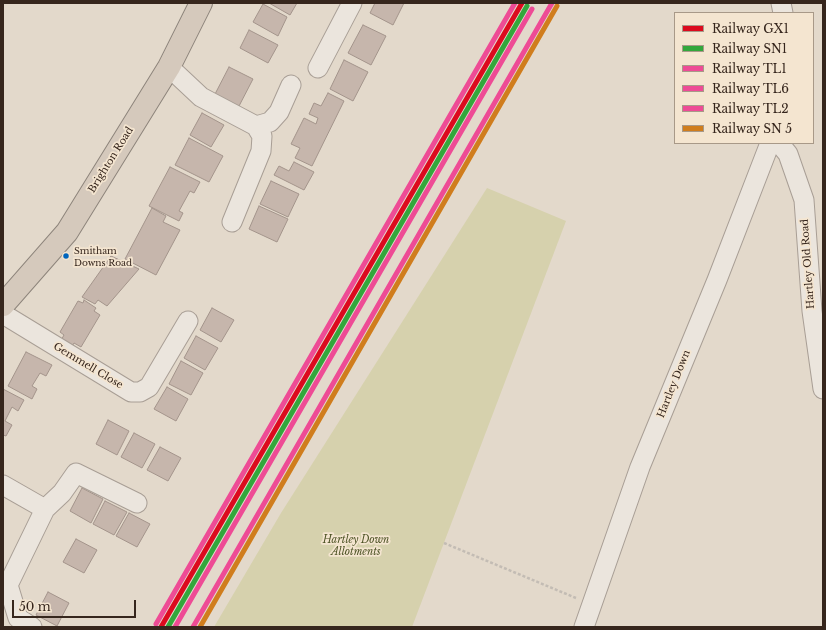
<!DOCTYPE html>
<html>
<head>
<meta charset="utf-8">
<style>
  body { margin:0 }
  #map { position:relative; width:826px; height:630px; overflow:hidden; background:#e3d9cb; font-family:"Libre Baskerville",serif }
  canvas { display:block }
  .frame { position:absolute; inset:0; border:4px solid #36261d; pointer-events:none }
  .legend { position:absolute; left:674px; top:12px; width:140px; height:132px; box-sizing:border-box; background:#f4e5d0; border:1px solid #a89988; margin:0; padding:5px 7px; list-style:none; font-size:12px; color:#36261d }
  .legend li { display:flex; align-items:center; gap:8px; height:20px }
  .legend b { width:20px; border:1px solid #a89988 }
  .scale { position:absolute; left:12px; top:600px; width:124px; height:18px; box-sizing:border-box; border:2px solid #36261d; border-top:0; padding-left:5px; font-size:12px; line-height:14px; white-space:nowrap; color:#36261d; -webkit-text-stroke:3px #f4e5d0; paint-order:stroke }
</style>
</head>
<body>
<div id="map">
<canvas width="826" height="630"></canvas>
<div class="frame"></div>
<ul class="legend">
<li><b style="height:5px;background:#dc0a1e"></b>Railway GX1</li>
<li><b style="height:5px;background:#33a73c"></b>Railway SN1</li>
<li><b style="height:5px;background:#ee4b95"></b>Railway TL1</li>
<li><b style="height:5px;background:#ee4b95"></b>Railway TL6</li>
<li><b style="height:5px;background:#ee4b95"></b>Railway TL2</li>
<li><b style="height:5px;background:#d07d1d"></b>Railway SN 5</li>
</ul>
<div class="scale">50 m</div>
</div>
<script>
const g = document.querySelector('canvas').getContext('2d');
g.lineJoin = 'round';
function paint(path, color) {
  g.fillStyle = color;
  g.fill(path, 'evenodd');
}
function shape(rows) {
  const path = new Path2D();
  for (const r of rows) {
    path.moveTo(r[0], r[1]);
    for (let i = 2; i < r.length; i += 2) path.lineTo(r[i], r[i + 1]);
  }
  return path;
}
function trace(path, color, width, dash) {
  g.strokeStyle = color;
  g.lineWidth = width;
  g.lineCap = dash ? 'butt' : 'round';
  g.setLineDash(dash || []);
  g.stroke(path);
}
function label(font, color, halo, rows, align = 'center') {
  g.font = font + ' "Libre Baskerville",serif';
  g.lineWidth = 3.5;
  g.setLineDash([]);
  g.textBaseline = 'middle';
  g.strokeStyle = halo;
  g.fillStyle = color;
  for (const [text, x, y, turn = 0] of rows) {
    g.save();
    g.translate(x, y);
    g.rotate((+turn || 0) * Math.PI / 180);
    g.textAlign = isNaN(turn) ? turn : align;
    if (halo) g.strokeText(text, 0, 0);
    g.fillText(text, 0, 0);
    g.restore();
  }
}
paint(shape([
  [487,188,566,221,412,627,214,627,281,513]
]), '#d6d1ad');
const building = shape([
  [269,3,297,3,290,15,269,3],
  [375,3,404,3,393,25,370,13,375,3],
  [263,4,287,17,278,36,253,22,263,4],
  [363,25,386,36,371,65,348,53,363,25],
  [249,30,278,45,268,63,240,48,249,30],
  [344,60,368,72,353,101,330,89,344,60],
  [229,67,253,79,238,108,214,96,229,67],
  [328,93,344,101,312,166,295,158,300,148,291,144,304,118,316,124,318,118,309,114,314,103,321,106,328,93],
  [202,113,224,125,211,147,190,135,202,113],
  [189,138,223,156,209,182,175,165,189,138],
  [294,162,314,172,304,190,274,175,279,166,289,171,294,162],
  [170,167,200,182,194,193,190,191,179,211,183,213,179,221,149,206,170,167],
  [271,181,299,194,288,217,260,204,271,181],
  [259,206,288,219,277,242,249,229,259,206],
  [152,208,166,216,163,222,180,230,156,275,125,259,152,208],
  [111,256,139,269,107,306,98,300,95,304,82,297,111,256],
  [84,300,96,308,94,311,100,315,81,347,74,343,71,348,60,342,64,335,60,332,78,301,83,303,84,300],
  [212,308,234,320,221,342,200,330,212,308],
  [196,336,218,348,205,370,184,358,196,336],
  [26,352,52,365,46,376,40,373,32,386,37,389,32,399,8,386,26,352],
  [181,361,203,373,191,395,169,384,181,361],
  [167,387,188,399,176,421,154,409,167,387],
  [3,389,24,400,18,411,12,407,5,421,12,425,6,436,3,435,3,389],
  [108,420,129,431,117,455,96,444,108,420],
  [134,433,155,444,142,468,121,457,134,433],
  [160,447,181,458,168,481,147,470,160,447],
  [82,488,103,499,91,523,70,511,82,488],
  [105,501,127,512,114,535,93,524,105,501],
  [129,513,150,524,137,547,116,536,129,513],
  [76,539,97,550,84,573,63,562,76,539],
  [48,592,69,603,57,626,36,615,48,592]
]);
paint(building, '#c6b6ac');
trace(building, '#a3948b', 1);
const minor = shape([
  [781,3,783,13],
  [169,67,201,97,256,126,270,122,279,112,291,85],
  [318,68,352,3],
  [779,143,788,154,804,200,812,311,823,389],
  [232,222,261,151,262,136,256,126],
  [3,314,131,392,140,392,149,387,188,321],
  [3,485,45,509],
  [3,582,8,585,18,618,32,627],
  [8,585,45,509,62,493,76,473,137,503],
  [584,627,640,467,717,280,770,143]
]);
const highway = shape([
  [3,305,67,232,169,67,201,3]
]);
trace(minor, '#a89e95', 21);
trace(highway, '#8d847b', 24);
trace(shape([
  [444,543,576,598]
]), '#c3bcb4', 2.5, [3, 2]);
trace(minor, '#ebe5dd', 19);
trace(highway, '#d5c9bc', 22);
trace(shape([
  [161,627,522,3]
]), '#dc0a1e', 5);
trace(shape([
  [168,627,527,6]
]), '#33a73c', 5);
trace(shape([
  [156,624,515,3]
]), '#ee4b95', 5);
trace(shape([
  [175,627,532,9]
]), '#ee4b95', 5);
trace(shape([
  [193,627,552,3]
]), '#ee4b95', 5);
trace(shape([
  [200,627,557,6]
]), '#d07d1d', 5);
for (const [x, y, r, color] of [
  [66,256,3.5,"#0065bd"]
]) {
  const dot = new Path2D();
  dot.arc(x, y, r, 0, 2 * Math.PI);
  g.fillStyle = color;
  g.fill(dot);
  trace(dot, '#f4e5d0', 1.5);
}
label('9px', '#36261d', '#f4e5d0', [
  ["Smitham",74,251],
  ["Downs Road",74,263]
], 'left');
label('10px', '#36261d', '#f4e5d0', [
  ["Brighton Road",111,160,-58],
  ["Hartley Old Road",808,264,-94],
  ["Gemmell Close",88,366,31],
  ["Hartley Down",674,384,-68]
]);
label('italic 10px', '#4c5224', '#f4e5d0', [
  ["Hartley Down",356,540],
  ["Allotments",356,552]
]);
</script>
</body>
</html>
